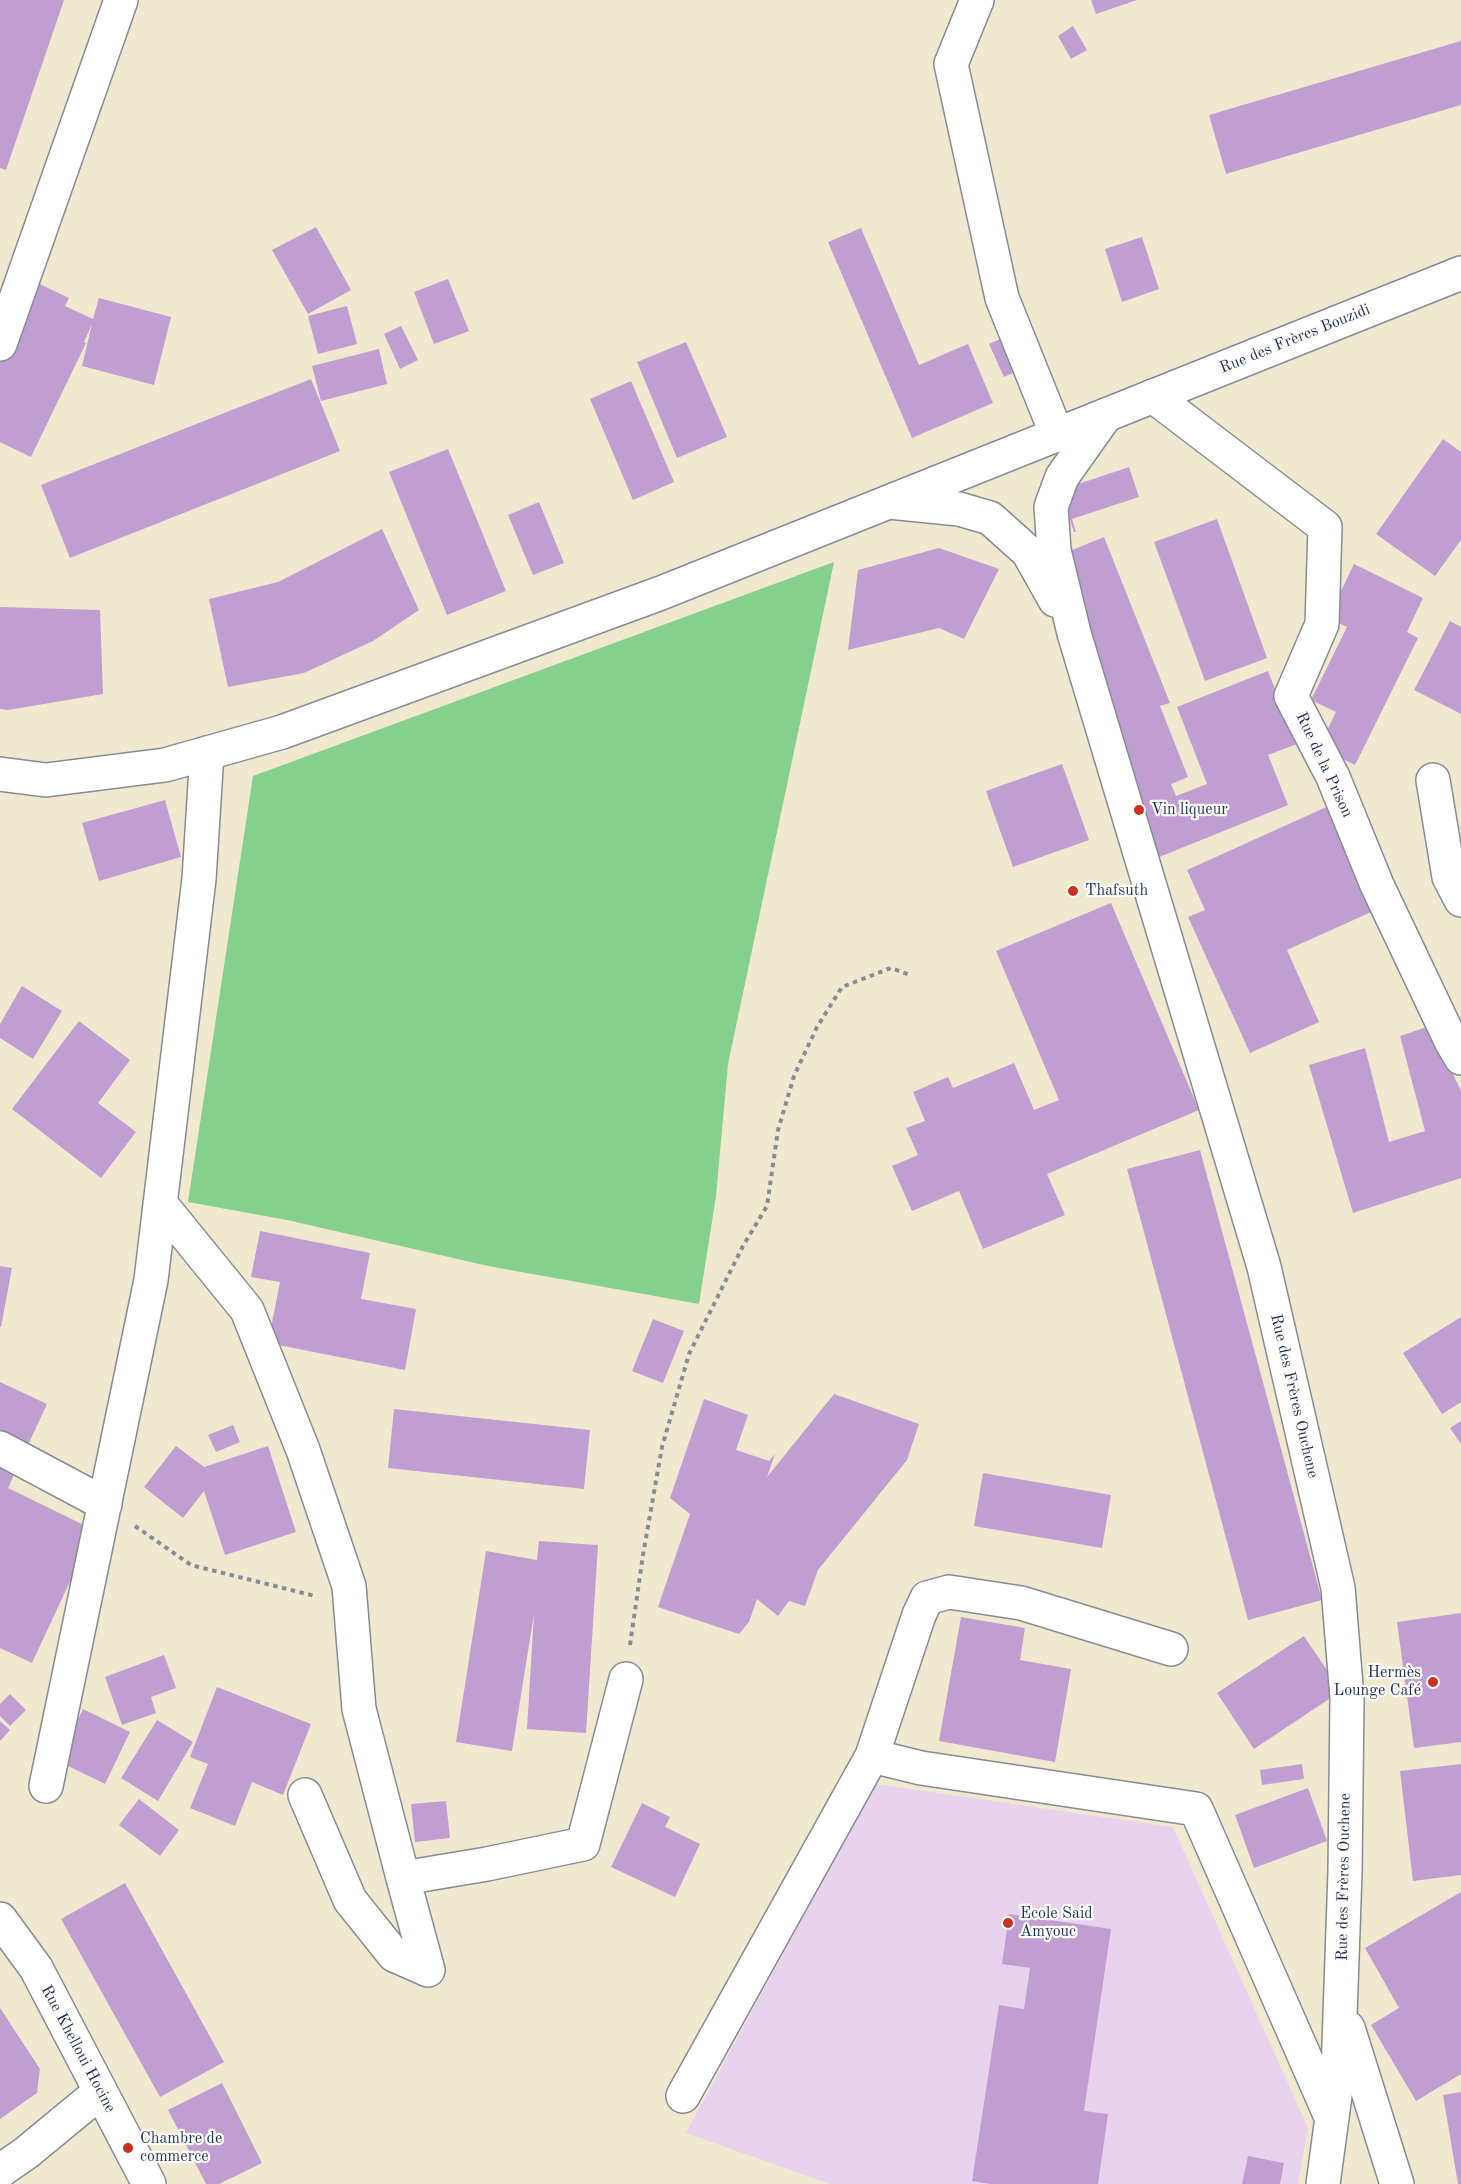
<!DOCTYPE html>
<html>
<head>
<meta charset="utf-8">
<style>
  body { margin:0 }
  canvas { display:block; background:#f0e9cf }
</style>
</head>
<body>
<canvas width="1461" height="2184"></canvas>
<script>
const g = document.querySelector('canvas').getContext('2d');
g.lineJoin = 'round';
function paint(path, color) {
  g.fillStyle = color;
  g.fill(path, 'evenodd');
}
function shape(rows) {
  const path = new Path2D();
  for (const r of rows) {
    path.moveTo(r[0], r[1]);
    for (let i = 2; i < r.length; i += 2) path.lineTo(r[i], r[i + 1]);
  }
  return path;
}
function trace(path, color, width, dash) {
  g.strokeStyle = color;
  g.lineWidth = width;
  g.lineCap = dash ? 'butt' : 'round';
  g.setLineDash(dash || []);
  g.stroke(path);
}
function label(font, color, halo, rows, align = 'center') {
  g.font = font + ' "Old Standard TT",serif';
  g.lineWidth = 4.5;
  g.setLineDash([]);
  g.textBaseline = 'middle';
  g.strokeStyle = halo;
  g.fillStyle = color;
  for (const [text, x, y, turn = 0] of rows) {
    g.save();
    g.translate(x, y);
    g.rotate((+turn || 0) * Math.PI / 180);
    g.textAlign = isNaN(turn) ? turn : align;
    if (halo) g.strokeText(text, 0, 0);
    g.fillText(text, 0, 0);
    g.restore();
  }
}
paint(shape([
  [875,1784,1173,1827,1308,2128,1298,2184,830,2184,686,2133]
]), '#e9d2ee');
paint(shape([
  [834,562,728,1064,716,1196,699,1304,488,1266,287,1220,188,1202,253,776]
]), '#85d08d');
paint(shape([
  [0,0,64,0,6,170,0,168],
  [1091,0,1137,0,1096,14],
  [1073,26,1087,50,1071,59,1058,36],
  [1461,41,1461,105,1226,174,1209,115],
  [316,227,351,290,308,314,272,250],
  [861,228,919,365,968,344,993,403,912,438,828,242],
  [1142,237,1159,289,1122,302,1105,249],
  [25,277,69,298,65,306,93,319,99,298,171,317,154,385,82,366,92,324,84,342,86,343,31,457,0,442,0,357],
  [448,279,469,331,434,344,414,292],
  [347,306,357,344,318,354,308,316],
  [401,326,418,360,400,369,384,334],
  [1016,332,1030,365,1004,377,989,344],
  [686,342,727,437,677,458,637,362],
  [379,349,387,384,321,401,312,366],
  [311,379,340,451,70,558,41,485],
  [631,381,674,482,633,500,590,399],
  [1443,439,1461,452,1461,540,1435,576,1376,534],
  [448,449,506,591,447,615,389,472],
  [1129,467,1139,497,1072,519,1076,532,1074,532,1060,490],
  [539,502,564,563,533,575,508,515],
  [1217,519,1267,658,1205,681,1154,542],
  [382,529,419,610,373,641,304,673,228,687,209,599,278,582],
  [1104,537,1170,703,1160,706,1188,777,1171,784,1176,796,1207,784,1177,707,1268,671,1297,744,1268,755,1288,805,1147,862,1060,555],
  [939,548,999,569,964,639,939,628,848,650,858,570],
  [1354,564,1423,598,1407,632,1418,638,1355,765,1319,747,1336,712,1311,700,1347,627,1328,618],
  [0,607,100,610,103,694,8,710,0,709],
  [1450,621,1461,627,1461,714,1414,690],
  [1062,764,1089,840,1013,867,986,791],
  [165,800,181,857,99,881,82,823],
  [1333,804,1380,908,1287,950,1319,1022,1250,1053,1188,917,1205,910,1187,870],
  [1111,903,1199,1110,1047,1174,1065,1215,983,1249,959,1191,912,1211,892,1166,918,1155,906,1128,925,1121,913,1092,948,1077,953,1088,1014,1063,1034,1110,1059,1100,996,951],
  [22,986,62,1011,33,1059,0,1038,0,1024],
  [79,1021,130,1060,98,1103,136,1132,101,1178,12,1109],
  [1430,1026,1461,1091,1461,1178,1353,1213,1309,1065,1365,1048,1389,1142,1425,1131,1400,1036],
  [1200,1150,1322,1600,1248,1620,1127,1169],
  [260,1231,370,1253,361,1299,416,1309,405,1370,268,1343,280,1282,251,1277],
  [0,1266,12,1268,1,1327,0,1327],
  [1461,1317,1461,1402,1442,1414,1403,1353],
  [653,1319,684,1331,663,1383,632,1371],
  [0,1382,47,1404,8,1488,94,1530,32,1663,0,1648],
  [834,1394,919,1424,907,1460,818,1570,805,1606,789,1601,778,1616,757,1599,749,1622,739,1634,658,1607,690,1514,670,1498,704,1399,748,1415,736,1450,769,1461,775,1454,767,1477],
  [394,1409,590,1430,584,1489,388,1468],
  [1461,1421,1461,1444,1450,1428],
  [233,1425,240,1442,216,1452,208,1435],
  [176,1446,204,1467,268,1446,296,1532,225,1555,204,1491,183,1518,144,1487],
  [983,1473,1111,1495,1102,1548,974,1526],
  [539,1541,598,1545,586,1733,527,1729,534,1614,512,1751,456,1742,486,1551,537,1560],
  [1461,1613,1461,1742,1414,1748,1397,1622],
  [961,1617,1025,1628,1020,1660,1071,1669,1055,1762,939,1741],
  [1304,1636,1341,1691,1254,1749,1217,1693],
  [164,1655,176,1688,151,1697,156,1713,122,1725,105,1677],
  [217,1687,311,1724,283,1795,252,1782,235,1826,190,1808,208,1764,190,1757],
  [10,1694,26,1710,10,1726,0,1716,0,1704],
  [83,1709,130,1732,105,1784,58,1761],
  [157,1720,193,1742,158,1801,121,1778],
  [0,1721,10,1730,0,1741],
  [1302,1764,1304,1779,1262,1785,1260,1770],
  [1461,1764,1461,1875,1413,1881,1400,1771],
  [1308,1788,1327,1841,1254,1868,1235,1815],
  [139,1799,179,1830,160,1856,119,1825],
  [446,1801,450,1838,415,1842,411,1804],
  [642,1803,670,1817,665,1827,700,1844,675,1897,611,1867],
  [125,1883,224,2062,160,2097,61,1919],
  [1461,1892,1461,2074,1416,2101,1371,2025,1399,2008,1365,1948],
  [1009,1914,1111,1929,1084,2111,1108,2114,1098,2184,990,2184,972,2181,999,2005,1024,2009,1030,1968,1002,1964],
  [0,2008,40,2069,37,2093,0,2119],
  [222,2083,262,2163,219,2184,206,2184,168,2110],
  [1461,2092,1461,2184,1458,2184,1443,2095],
  [1248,2156,1284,2163,1280,2184,1242,2184]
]), '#c19ed2');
const minor = shape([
  [977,0,951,64,1002,298,1057,435],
  [0,344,121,0],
  [1153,396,1325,527,1322,624,1291,696,1333,777,1377,885,1452,1043,1461,1058],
  [1106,415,1062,477,1051,507,1054,550,1074,633,1264,1267,1338,1588,1347,1698,1345,1872,1338,2073,1323,2184],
  [889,502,959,509,990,518,1028,552,1055,600],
  [1433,780,1449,877,1461,900],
  [160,1203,247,1310,303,1450,349,1586,359,1709,403,1878,487,1864,583,1844,626,1679],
  [0,1448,105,1504],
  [872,1756,919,1615,927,1598,949,1592,1021,1603,1171,1649],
  [46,1786,151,1280,199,879,207,753],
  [305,1795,350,1900,394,1955,428,1970,403,1878],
  [0,1919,36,1968,149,2184],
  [1348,2028,1397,2184],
  [683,2096,872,1756,921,1768,1196,1809,1332,2119],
  [0,2171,26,2153,100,2092]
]);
const major = shape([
  [0,774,46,780,165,765,282,732,661,593,1461,273]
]);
trace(minor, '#868c96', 36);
trace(major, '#868c96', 36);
trace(shape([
  [135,1526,191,1565,315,1596],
  [630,1645,643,1555,662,1447,689,1354,743,1246,767,1206,778,1130,794,1076,817,1027,842,987,891,968,910,975]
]), '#868c96', 4, [4.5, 4.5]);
trace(minor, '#fff', 33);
trace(major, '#fff', 33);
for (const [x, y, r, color] of [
  [1139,810,6,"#c8321e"],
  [1073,891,6,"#c8321e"],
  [1433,1682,6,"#c8321e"],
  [1008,1923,6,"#c8321e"],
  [128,2148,6,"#c8321e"]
]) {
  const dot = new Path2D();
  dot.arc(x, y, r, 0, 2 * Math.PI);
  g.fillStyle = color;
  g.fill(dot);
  trace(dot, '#fdfcf7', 2);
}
label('16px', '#1b2f5e', '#fdfcf7', [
  ["Rue des Frères Bouzidi",1295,339,-22],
  ["Rue de la Prison",1324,765,65],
  ["Rue des Frères Ouchene",1294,1396,77],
  ["Rue des Frères Ouchene",1344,1877,-89],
  ["Rue Khelloui Hocine",78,2049,62]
]);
label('16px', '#1b2f5e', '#fdfcf7', [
  ["Vin liqueur",1151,810],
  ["Thafsuth",1085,891],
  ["Hermès",1421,1673,"right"],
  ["Lounge Café",1421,1691,"right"],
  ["Ecole Said",1020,1914],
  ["Amyouc",1020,1932],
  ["Chambre de",140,2139],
  ["commerce",140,2157]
], 'left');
</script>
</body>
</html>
